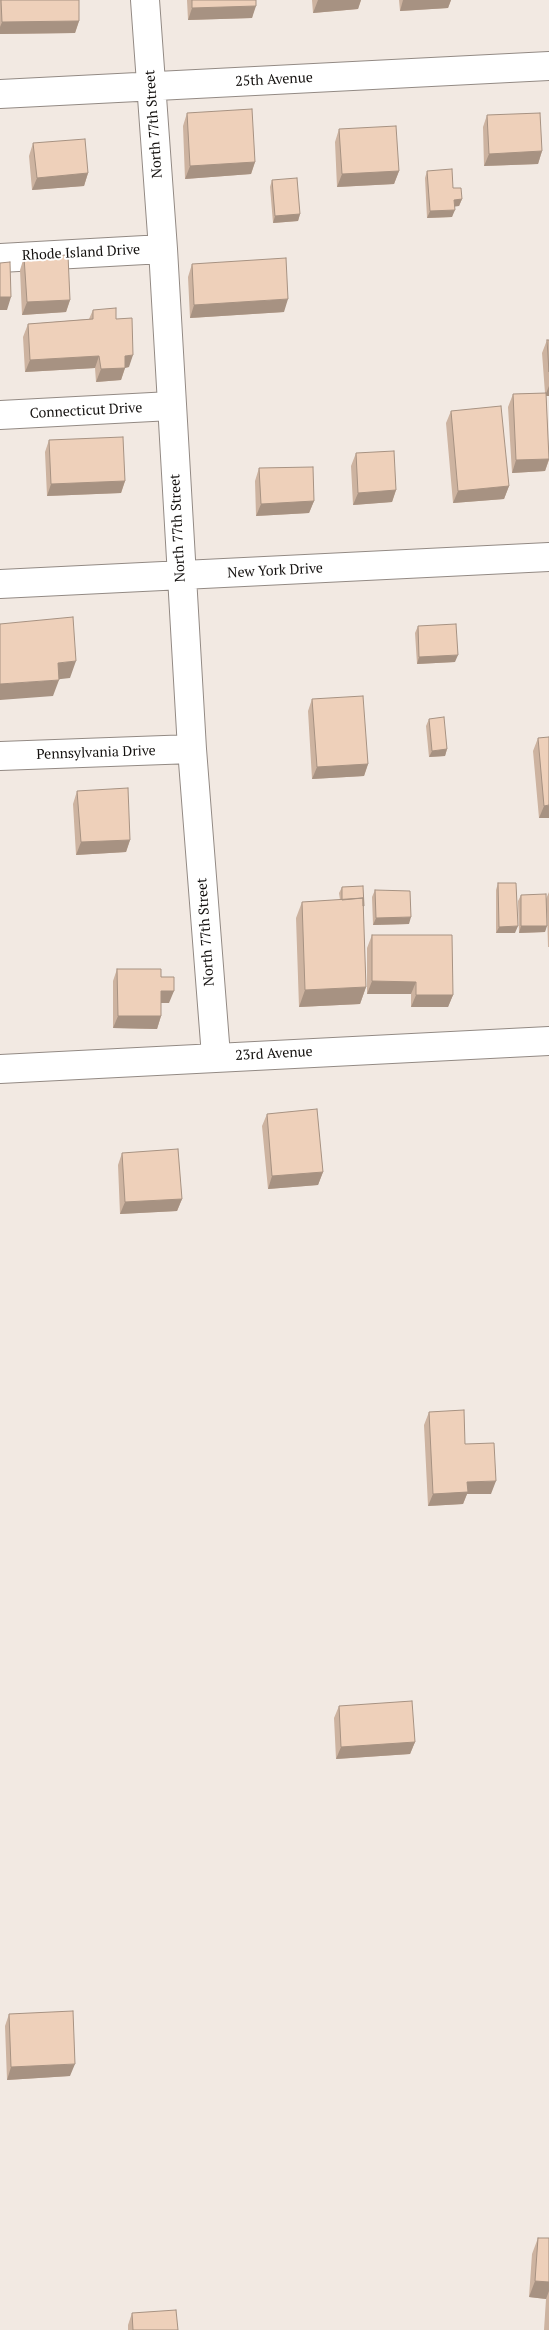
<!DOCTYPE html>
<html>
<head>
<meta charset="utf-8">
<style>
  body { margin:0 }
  canvas { display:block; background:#f2e9e2 }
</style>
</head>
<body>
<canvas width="549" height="2330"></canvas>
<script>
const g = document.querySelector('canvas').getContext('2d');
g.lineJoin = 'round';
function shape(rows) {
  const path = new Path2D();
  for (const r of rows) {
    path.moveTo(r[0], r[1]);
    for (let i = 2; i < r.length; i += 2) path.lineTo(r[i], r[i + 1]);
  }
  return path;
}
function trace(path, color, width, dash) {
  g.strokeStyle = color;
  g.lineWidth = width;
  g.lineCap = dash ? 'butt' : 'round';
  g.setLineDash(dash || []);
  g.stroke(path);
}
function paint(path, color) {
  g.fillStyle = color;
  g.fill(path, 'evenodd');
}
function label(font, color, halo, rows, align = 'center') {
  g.font = font + ' "PT Serif",serif';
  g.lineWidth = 4;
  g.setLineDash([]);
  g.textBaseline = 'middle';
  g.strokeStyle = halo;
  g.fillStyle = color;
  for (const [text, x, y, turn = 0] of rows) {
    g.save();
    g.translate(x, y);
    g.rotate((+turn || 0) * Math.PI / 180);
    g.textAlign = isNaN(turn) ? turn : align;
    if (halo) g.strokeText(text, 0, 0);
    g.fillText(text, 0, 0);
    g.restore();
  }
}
const street = shape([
  [145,0,163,249,192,749,216,1056],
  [0,94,549,66],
  [0,258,163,249],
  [0,415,171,406],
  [0,584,549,557],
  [0,756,192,749],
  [0,1069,549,1041]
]);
trace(street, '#938a84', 30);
trace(street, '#fff', 28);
paint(shape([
  [0,0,79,0,79,21,75,33,0,34],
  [187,0,256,0,252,18,188,20],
  [312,0,361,0,358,9,313,13],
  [399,0,451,0,448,8,400,11],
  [187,113,255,162,251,174,185,179,183,126],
  [487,115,542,151,538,164,484,166,483,127],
  [339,129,399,171,394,184,337,187,335,142],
  [33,143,88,173,84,186,32,190,29,156],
  [427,171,453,188,462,199,459,206,454,206,452,217,427,218,425,178],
  [272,180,300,214,298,221,273,223,270,187],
  [24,257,70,300,66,312,22,315,20,270],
  [192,264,284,312,190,318,188,277],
  [93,310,116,319,129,367,125,368,121,380,96,382,95,368,25,372,23,337,28,324,89,319],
  [547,340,549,340,549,396,546,396,549,460,545,471,512,473,508,407,513,394,545,393,542,353],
  [451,411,509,486,504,499,453,503,446,423],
  [49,440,125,481,121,493,47,496,45,452],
  [356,453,396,490,392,502,353,505,351,466],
  [259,468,314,501,309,513,256,516,255,481],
  [418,626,455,662,417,664,415,633],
  [312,699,368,764,364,776,312,779,308,711],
  [429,719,447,749,445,756,429,757,426,726],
  [538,738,549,818,539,818,533,751],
  [77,791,130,840,126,852,76,855,73,804],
  [498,883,515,933,496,933,496,890],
  [342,887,363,909,366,987,360,1004,299,1007,296,918,302,902,340,900,339,893],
  [375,890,409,924,373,925,372,897],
  [549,892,549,947,548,947,547,910,545,932,519,933,518,901,521,895,546,899],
  [372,935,453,995,448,1007,411,1007,411,994,367,994,367,948],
  [117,969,161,977,169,1003,161,1003,161,1016,157,1029,113,1028,113,981],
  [267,1114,323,1172,318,1185,268,1189,262,1126],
  [122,1153,182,1199,177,1211,120,1214,118,1165],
  [429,1412,465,1444,491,1494,467,1494,463,1504,428,1506,424,1425],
  [339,1706,415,1742,410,1754,336,1759,334,1718],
  [9,2014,70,2076,7,2080,5,2026],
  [538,2238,549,2238,549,2330,544,2330,546,2299,529,2297,532,2254],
  [132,2313,178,2330,128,2330,128,2325]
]), '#cdb3a0');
paint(shape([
  [318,0,361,0,358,9,313,13],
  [403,0,451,0,448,8,400,11],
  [256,6,252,18,188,20,192,8],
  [79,21,75,33,0,34,0,27,2,22],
  [542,151,538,164,484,166,489,154],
  [255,162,251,174,185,179,190,166],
  [399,171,394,184,337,187,342,174],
  [88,173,84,186,32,190,37,178],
  [462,199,459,206,452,207,454,200],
  [455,210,452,217,427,218,430,211],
  [300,214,298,221,273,223,275,216],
  [0,297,11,297,7,310,0,310],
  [288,299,284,312,190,318,194,305],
  [70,300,66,312,22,315,27,302],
  [133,355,129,367,124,368,125,368,121,380,96,382,101,369,125,356],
  [99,356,95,368,25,372,30,360],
  [549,386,549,396,545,396],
  [549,459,545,471,512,473,516,460],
  [125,481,121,493,47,496,51,484],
  [509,486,504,499,453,503,458,491],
  [396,490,392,502,353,505,358,493],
  [314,501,309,513,256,516,261,504],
  [458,655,455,662,417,664,419,657],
  [76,661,70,678,52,680,58,663],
  [59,680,53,696,0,700,0,684],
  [447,749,445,756,429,757,432,751],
  [368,764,364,776,312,779,317,767],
  [549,805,549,818,539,818,544,806],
  [130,840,126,852,76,855,81,842],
  [411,917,409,924,373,925,376,918],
  [518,926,515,933,496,933,499,927],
  [521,926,547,926,545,932,519,933],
  [372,981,416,982,411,994,367,994],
  [366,987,360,1004,299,1007,305,990],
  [161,991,174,991,169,1003,157,1003],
  [416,995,453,995,448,1007,411,1007],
  [118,1016,161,1016,157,1029,113,1028],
  [323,1172,318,1185,268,1189,272,1176],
  [182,1199,177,1211,120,1214,125,1202],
  [496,1481,491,1494,467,1494,463,1504,428,1506,433,1494,467,1482],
  [415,1742,410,1754,336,1759,341,1747],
  [75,2064,70,2076,7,2080,11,2067],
  [535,2281,549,2282,549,2291,546,2299,529,2297]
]), '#a79282');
const building = shape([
  [1,0,79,0,79,21,2,22,1,0],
  [192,0,256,0,256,6,192,8,192,0],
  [252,109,255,162,190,166,187,113,252,109],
  [540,113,542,151,489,154,487,115,540,113],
  [396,126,399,171,342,174,339,129,396,126],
  [85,139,88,173,37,178,33,143,85,139],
  [452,169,453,188,461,188,462,199,454,200,455,210,430,211,427,171,452,169],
  [297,178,300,214,275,216,272,180,297,178],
  [68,255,70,300,27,302,24,257,68,255],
  [286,258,288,299,194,305,192,264,286,258],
  [10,262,11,297,0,297,0,263,10,262],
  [116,308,116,319,132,318,133,355,125,356,125,368,101,369,99,356,30,360,28,324,93,319,93,310,116,308],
  [547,340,549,340,549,372,547,340],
  [546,393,549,459,516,460,513,394,546,393],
  [501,406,509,486,458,491,451,411,501,406],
  [123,437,125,481,51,484,49,440,123,437],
  [394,451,396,490,358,493,356,453,394,451],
  [313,467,314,501,261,504,259,468,313,467],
  [73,617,76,661,58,663,59,680,0,684,0,624,73,617],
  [456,624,458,655,419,657,418,626,456,624],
  [363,696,368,764,317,767,312,699,363,696],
  [444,717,447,749,432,751,429,719,444,717],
  [549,737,549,805,544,806,538,738,549,737],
  [128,788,130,840,81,842,77,791,128,788],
  [498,883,516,883,518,926,499,927,498,883],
  [363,886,364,906,363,906,363,898,342,900,342,887,363,886],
  [375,890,410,891,411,917,376,918,375,890],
  [546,894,547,926,521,926,521,895,546,894],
  [363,898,366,987,305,990,302,902,363,898],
  [372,935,452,935,453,995,416,995,416,982,372,981,372,935],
  [117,969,161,969,161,977,174,977,174,991,161,991,161,1016,118,1016,117,969],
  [317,1109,323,1172,272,1176,267,1114,317,1109],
  [178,1149,182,1199,125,1202,122,1153,178,1149],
  [464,1410,465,1444,494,1443,496,1481,467,1482,468,1492,433,1494,429,1412,464,1410],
  [412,1701,415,1742,341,1747,339,1706,412,1701],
  [73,2011,75,2064,11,2067,9,2014,73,2011],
  [538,2238,549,2238,549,2282,535,2281,538,2238],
  [176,2310,178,2330,133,2330,132,2313,176,2310]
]);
paint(building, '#eed0ba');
trace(building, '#a79282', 1);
label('14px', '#14110f', '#fff', [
  ["25th Avenue",274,80,-3],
  ["North 77th Street",154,124,-94],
  ["Rhode Island Drive",81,253,-3],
  ["Connecticut Drive",86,411,-3],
  ["North 77th Street",178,528,-93],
  ["New York Drive",275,571,-3],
  ["Pennsylvania Drive",96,753,-2],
  ["North 77th Street",206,932,-94],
  ["23rd Avenue",274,1054,-3]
]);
</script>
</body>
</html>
